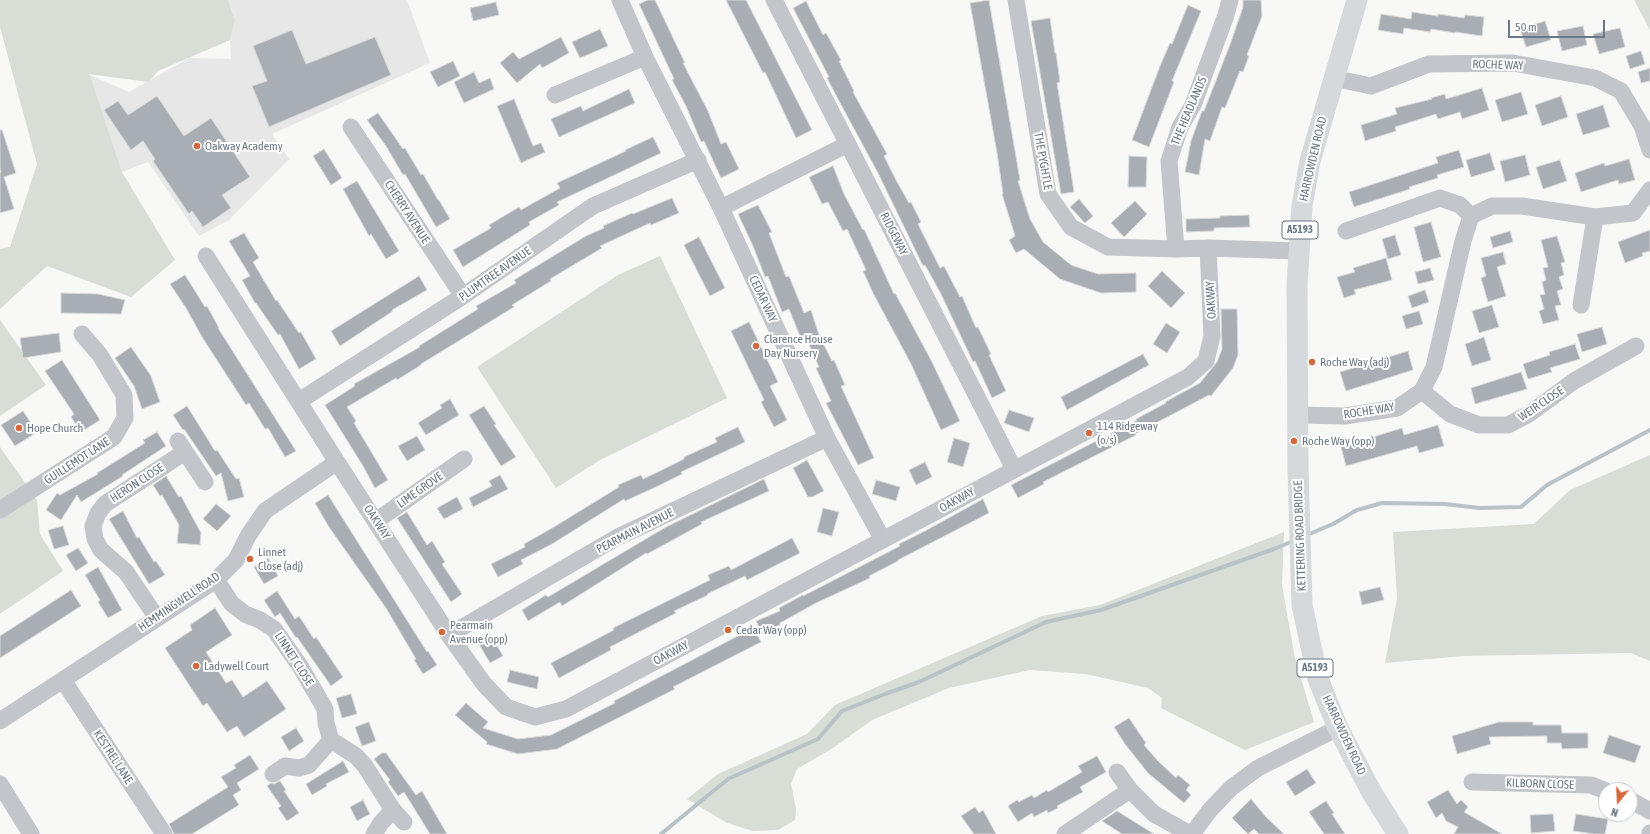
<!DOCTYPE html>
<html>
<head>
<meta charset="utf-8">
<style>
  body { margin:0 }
  #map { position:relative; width:1650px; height:834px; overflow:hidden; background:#f8f8f6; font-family:"Asap Condensed",sans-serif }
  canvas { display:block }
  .north { position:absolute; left:1598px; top:782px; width:40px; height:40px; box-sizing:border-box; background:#fff; border:1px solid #c3c9ce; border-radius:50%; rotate:198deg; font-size:11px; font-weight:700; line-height:16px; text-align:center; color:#6a7784 }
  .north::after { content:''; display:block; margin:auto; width:14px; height:18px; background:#d3683c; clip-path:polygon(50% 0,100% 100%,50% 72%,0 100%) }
  .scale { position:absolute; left:1508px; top:20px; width:97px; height:18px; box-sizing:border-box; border:2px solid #6a7784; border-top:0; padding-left:5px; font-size:12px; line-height:14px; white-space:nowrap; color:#6a7784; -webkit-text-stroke:3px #fff; paint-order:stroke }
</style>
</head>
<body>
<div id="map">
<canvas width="1650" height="834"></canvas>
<div class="north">N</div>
<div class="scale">50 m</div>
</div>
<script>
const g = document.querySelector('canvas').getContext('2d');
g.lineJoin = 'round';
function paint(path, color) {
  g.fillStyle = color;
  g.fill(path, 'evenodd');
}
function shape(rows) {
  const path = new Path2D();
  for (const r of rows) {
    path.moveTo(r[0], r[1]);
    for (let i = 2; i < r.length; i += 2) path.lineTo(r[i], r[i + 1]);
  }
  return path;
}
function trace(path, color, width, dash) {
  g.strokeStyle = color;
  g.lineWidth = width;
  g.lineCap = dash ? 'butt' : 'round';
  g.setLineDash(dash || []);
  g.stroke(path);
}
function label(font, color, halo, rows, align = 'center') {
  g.font = font + ' "Asap Condensed",sans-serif';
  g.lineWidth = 4;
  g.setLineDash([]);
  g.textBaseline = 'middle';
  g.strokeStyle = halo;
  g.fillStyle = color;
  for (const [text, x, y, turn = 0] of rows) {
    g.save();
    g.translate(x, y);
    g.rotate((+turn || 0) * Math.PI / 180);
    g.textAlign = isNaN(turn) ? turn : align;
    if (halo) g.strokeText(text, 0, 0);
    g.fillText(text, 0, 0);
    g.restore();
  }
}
paint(shape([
  [228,0,407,0,430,63,272,134,289,159,229,220,199,236,148,162,122,172,90,75,129,92,189,58,231,59,230,40,235,21]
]), '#e6e7e6');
paint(shape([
  [0,0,228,0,235,21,230,40,158,71,149,82,88,74,90,75,122,172,175,260,131,297,47,266,0,309,0,249,10,247,37,164,0,27],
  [1634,0,1650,0,1650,30],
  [660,256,727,398,600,460,556,488,477,367,618,275],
  [0,320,46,385,0,416],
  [0,447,37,500,40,534,63,571,0,614],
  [1650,455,1650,661,1631,653,1463,656,1385,663,1397,598,1393,532,1534,524,1570,490],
  [1284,532,1282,585,1295,658,1314,722,1245,750,1161,708,1162,698,1148,688,1086,674,1030,670,949,688,872,720,833,748,797,769,791,784,796,809,795,820,778,830,753,831,727,823,687,799,718,774,807,734,835,705,1042,616,1100,605]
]), '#d8ddd6');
trace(shape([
  [1307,535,1333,524,1357,510,1382,503,1445,504,1479,508,1521,507,1547,485,1650,430],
  [661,834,728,779,818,739,842,711,885,694,919,682,1046,622,1101,610,1274,549,1293,541]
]), '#b9c2c7', 4);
const building = shape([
  [648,0,655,0,685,63,683,63,708,111,721,144,726,142,739,169,721,178,704,141,701,142,686,106,672,80,674,79,639,4,648,0],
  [726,0,746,0,812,130,796,138,765,72,763,73,726,0],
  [989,0,1020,180,1018,181,1030,219,1043,242,1071,265,1098,274,1136,273,1136,292,1101,293,1060,279,1024,249,1016,253,1009,240,1015,236,1002,194,1003,194,997,153,970,3,989,0],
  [1243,0,1261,0,1262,16,1247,55,1249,56,1243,72,1240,71,1225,108,1222,107,1210,141,1205,139,1199,175,1185,172,1191,141,1202,111,1204,111,1231,42,1243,7,1243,0],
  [806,1,823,35,826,33,841,60,839,61,854,91,853,92,887,154,884,156,896,180,909,203,911,202,921,222,918,224,940,268,944,266,960,297,962,296,976,328,978,327,991,354,989,355,1006,391,992,398,975,361,973,362,941,294,925,265,923,266,878,173,838,99,827,78,829,77,793,8,806,1],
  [496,2,499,15,473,21,470,8,496,2],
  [1188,5,1201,11,1172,81,1174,82,1149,147,1132,140,1160,66,1170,43,1172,44,1188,5],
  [1412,12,1438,16,1438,14,1464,18,1465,15,1484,17,1482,36,1455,32,1455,33,1431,29,1430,32,1404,28,1403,34,1378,30,1381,14,1411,19,1412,12],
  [1050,18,1055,53,1056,53,1060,82,1057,83,1074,192,1061,194,1031,21,1050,18],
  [1545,21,1551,40,1526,47,1520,29,1545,21],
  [1583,26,1587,45,1562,51,1557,31,1583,26],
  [1620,28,1625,47,1599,54,1593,34,1620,28],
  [600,29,608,46,580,58,572,42,600,29],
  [292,30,306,64,375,37,391,75,269,127,252,86,267,81,253,46,292,30],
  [561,37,569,53,542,68,540,64,517,83,500,63,513,52,519,59,561,37],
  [1641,51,1645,64,1630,69,1626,56,1641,51],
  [453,61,460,76,438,87,430,72,453,61],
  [1650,68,1650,81,1641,83,1638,72,1650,68],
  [474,72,479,83,490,78,494,89,464,103,454,82,474,72],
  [1482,88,1489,110,1462,119,1460,112,1438,119,1436,114,1395,127,1396,131,1365,141,1361,125,1397,114,1395,108,1432,99,1431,98,1445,94,1446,99,1482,88],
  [629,89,635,103,559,137,551,119,581,106,583,111,629,89],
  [1521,92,1528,114,1502,122,1495,100,1521,92],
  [157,96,184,136,211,118,250,177,222,195,231,208,203,227,192,211,189,214,153,161,155,159,143,141,131,150,104,110,118,101,128,115,157,96],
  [1561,96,1568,117,1542,126,1535,105,1561,96],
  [514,99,533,146,541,143,545,152,521,163,497,106,514,99],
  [1603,105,1610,127,1583,135,1576,114,1603,105],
  [378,113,403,149,405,148,421,175,423,174,438,200,439,200,450,219,436,227,405,174,403,175,386,146,367,120,378,113],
  [0,130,2,130,16,173,4,177,14,209,0,213,0,173,1,172,0,168,0,130],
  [653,137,661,153,557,202,559,205,529,222,530,225,463,267,453,250,491,228,489,225,519,207,521,210,560,188,557,183,626,151,625,150,653,137],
  [324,149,342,178,331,185,313,156,324,149],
  [1459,150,1464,167,1437,175,1438,178,1409,187,1410,189,1354,207,1349,192,1438,163,1436,157,1459,150],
  [1490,153,1495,170,1471,177,1466,160,1490,153],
  [1525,155,1530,175,1505,182,1500,161,1525,155],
  [1129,156,1147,157,1146,187,1128,187,1129,156],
  [1629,159,1635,180,1619,184,1618,180,1581,192,1575,173,1604,163,1605,166,1629,159],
  [1560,160,1567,181,1543,189,1536,167,1560,160],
  [833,166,844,194,863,230,864,229,894,294,895,293,932,362,960,421,941,430,911,364,873,293,863,271,866,270,847,229,843,231,828,202,822,204,809,177,833,166],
  [357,181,399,251,386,259,371,234,369,236,343,189,357,181],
  [672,198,679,213,651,225,650,223,600,246,602,248,550,279,551,281,512,305,514,307,421,364,421,365,397,380,396,378,347,407,356,421,354,423,388,480,375,488,363,466,325,405,355,386,354,384,420,347,419,346,478,309,476,306,516,283,514,280,586,236,604,228,603,226,632,213,633,214,672,198],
  [1079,199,1093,216,1085,223,1070,207,1079,199],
  [1135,201,1147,214,1124,237,1111,223,1135,201],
  [758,205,772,232,769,233,786,277,789,276,804,313,811,310,819,335,832,361,834,360,845,385,841,386,874,458,858,465,826,403,831,401,816,368,819,367,807,340,802,341,789,309,782,312,768,276,765,277,753,246,738,214,758,205],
  [1249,215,1250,227,1214,228,1214,231,1186,232,1186,219,1220,218,1220,216,1249,215],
  [1431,222,1441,257,1423,262,1414,227,1431,222],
  [1650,230,1650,251,1642,253,1643,256,1625,263,1618,242,1650,230],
  [1510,231,1513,242,1493,248,1490,237,1510,231],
  [244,233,259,258,253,262,276,301,277,300,299,333,301,332,316,359,299,369,280,334,278,335,256,303,255,303,242,280,250,276,229,241,244,233],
  [1395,235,1401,255,1388,259,1382,239,1395,235],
  [1557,236,1565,262,1561,263,1564,275,1559,277,1563,289,1557,291,1561,305,1555,306,1559,320,1543,324,1539,311,1544,309,1540,295,1545,294,1542,282,1546,280,1543,268,1548,267,1541,240,1557,236],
  [699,237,725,288,710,296,684,245,699,237],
  [1503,252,1506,264,1497,267,1506,296,1488,302,1481,278,1486,276,1481,258,1503,252],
  [1386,258,1392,280,1354,290,1356,294,1344,298,1337,277,1355,272,1353,268,1386,258],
  [1430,268,1434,280,1418,284,1415,272,1430,268],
  [1162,271,1185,293,1171,308,1148,286,1162,271],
  [185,275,205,307,207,306,219,328,218,328,296,451,285,457,268,428,265,429,249,403,246,405,202,337,186,308,170,284,185,275],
  [419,276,427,290,392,310,393,311,340,346,331,331,419,276],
  [1425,290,1429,302,1412,308,1408,296,1425,290],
  [61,293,98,294,125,300,121,314,61,313,61,293],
  [1492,305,1499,327,1479,333,1472,311,1492,305],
  [1221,309,1237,309,1238,355,1233,368,1211,396,1209,395,1135,434,1136,435,1043,482,1044,484,1018,498,1011,485,1137,420,1136,419,1166,403,1165,402,1200,383,1217,362,1222,349,1221,309],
  [1419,311,1423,324,1406,329,1402,316,1419,311],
  [749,322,778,382,770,386,787,420,774,427,761,402,764,400,731,331,749,322],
  [1166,323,1180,332,1167,353,1153,344,1166,323],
  [1602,327,1607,344,1582,352,1577,334,1602,327],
  [59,333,61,352,23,358,20,338,59,333],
  [1484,337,1491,360,1472,366,1465,344,1484,337],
  [1575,344,1580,359,1550,368,1552,372,1528,379,1523,364,1550,355,1549,352,1575,344],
  [131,347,151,376,160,402,142,409,134,386,115,358,131,347],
  [1408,351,1413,370,1346,391,1340,372,1408,351],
  [1143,354,1149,365,1067,410,1061,397,1143,354],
  [62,360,100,420,81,432,71,417,74,414,45,371,62,360],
  [1521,372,1527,389,1475,404,1471,388,1521,372],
  [450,399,459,415,426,435,418,423,442,408,440,405,450,399],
  [187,406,215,451,217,450,236,479,239,478,244,497,228,501,221,473,216,476,184,429,183,430,173,415,187,406],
  [484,406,496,424,494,425,516,457,501,466,469,415,484,406],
  [1009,410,1034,418,1029,432,1004,423,1009,410],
  [23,411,37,432,15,446,1,425,23,411],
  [1438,425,1444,446,1419,453,1417,446,1346,466,1341,447,1402,428,1404,435,1438,425],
  [738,427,745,442,681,472,682,474,658,486,625,501,624,499,552,544,521,560,523,564,498,577,491,564,525,547,524,544,554,527,619,487,618,485,641,475,643,479,664,469,684,459,684,457,717,442,715,438,738,427],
  [157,432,166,446,122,475,123,476,81,502,77,495,61,520,46,510,57,493,60,495,98,474,97,473,145,443,143,440,157,432],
  [417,436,425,450,407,461,398,446,417,436],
  [954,438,970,443,963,467,947,462,954,438],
  [807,460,824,491,812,497,808,497,793,468,807,460],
  [925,462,932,477,916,485,909,470,925,462],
  [500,475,508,489,473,507,469,498,492,486,489,481,500,475],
  [166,476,179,497,181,496,201,533,200,545,177,543,179,525,162,495,160,496,153,485,166,476],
  [764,479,769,491,701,522,702,524,647,554,646,553,562,606,560,602,528,621,522,610,546,595,548,597,666,527,764,479],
  [876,480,900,487,896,501,872,494,876,480],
  [328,495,427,652,428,651,437,665,423,674,414,660,416,659,386,608,329,527,315,503,328,495],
  [457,497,463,509,444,519,437,508,457,497],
  [983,499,989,513,898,560,898,561,869,576,870,578,816,603,780,623,780,625,762,633,756,621,780,611,779,608,803,595,803,596,900,546,899,544,925,531,983,499],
  [216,504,231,516,217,531,203,519,216,504],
  [823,508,839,512,832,536,817,532,823,508],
  [123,511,137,538,139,537,154,562,156,561,165,575,149,584,109,519,123,511],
  [407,512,427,545,432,541,445,562,442,564,462,594,451,602,397,518,407,512],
  [63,526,69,545,54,549,48,530,63,526],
  [792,538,800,553,747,580,745,576,707,594,708,595,674,611,676,613,610,647,611,650,559,678,551,663,614,630,613,628,710,580,708,575,729,566,731,570,792,538],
  [78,548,88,563,76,571,66,555,78,548],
  [268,558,278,576,264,584,254,567,268,558],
  [98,567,122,610,108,618,98,602,100,600,85,575,98,567],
  [1380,587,1384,600,1362,605,1359,592,1380,587],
  [71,590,81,606,0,658,0,636,71,590],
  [277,591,295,619,299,616,314,639,316,637,343,677,331,686,297,637,296,638,280,613,275,617,264,600,277,591],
  [215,608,232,635,206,652,226,683,232,680,243,697,267,681,286,709,244,737,237,726,227,732,207,703,203,706,165,648,192,630,190,625,215,608],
  [753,628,761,642,673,687,675,689,557,749,518,754,486,744,487,742,455,715,466,703,488,722,483,728,518,739,551,735,615,703,614,701,753,628],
  [489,632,503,656,490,663,476,639,489,632],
  [510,670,539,677,537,689,507,682,510,670],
  [351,694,357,714,342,718,336,698,351,694],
  [1129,718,1146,743,1144,745,1157,760,1176,778,1178,775,1190,785,1186,790,1191,795,1184,803,1148,773,1125,744,1114,727,1129,718],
  [369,722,376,741,362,746,355,727,369,722],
  [1499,722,1533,722,1533,725,1561,725,1562,733,1588,733,1588,748,1562,749,1561,743,1547,743,1547,736,1489,737,1491,744,1457,754,1452,736,1499,722],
  [296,728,304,741,289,751,281,737,296,728],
  [1609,735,1641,746,1635,763,1603,753,1609,735],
  [382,753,386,753,416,795,422,791,447,834,430,834,404,792,398,796,388,782,390,780,374,759,382,753],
  [250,755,259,769,237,783,241,790,233,795,239,805,192,834,174,834,169,824,228,787,221,777,236,768,234,765,250,755],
  [1097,756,1106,772,1080,787,1083,792,1057,806,1058,808,1048,813,1047,810,1034,817,1032,813,1018,822,1008,806,1017,800,1019,802,1032,795,1034,798,1047,790,1048,792,1082,772,1078,766,1097,756],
  [343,761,349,772,326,784,327,786,312,795,306,784,343,761],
  [1307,769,1316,783,1295,796,1286,782,1307,769],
  [280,781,286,790,284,791,299,813,287,821,278,808,281,806,267,786,271,783,274,784,280,781],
  [1448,790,1457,804,1461,800,1468,807,1464,812,1502,834,1454,834,1458,827,1446,821,1442,813,1436,818,1427,802,1448,790],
  [1251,799,1266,817,1284,834,1259,834,1254,829,1248,834,1232,818,1251,799],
  [363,800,370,814,357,821,350,807,363,800],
  [1326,801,1334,813,1332,814,1345,834,1324,834,1309,812,1326,801],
  [975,807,979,813,983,810,996,834,974,834,961,816,975,807],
  [1117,811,1133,821,1154,834,1122,834,1102,821,1117,811],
  [1553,814,1555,831,1531,833,1530,815,1553,814],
  [1576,814,1608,819,1605,834,1594,834,1573,831,1576,814]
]);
paint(building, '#a8aeb4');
trace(building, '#dadad8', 1);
trace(shape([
  [620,0,645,57,721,208,827,438,883,540],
  [774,0,1014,469],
  [1016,0,1048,194,1071,227,1108,247,1176,249,1208,248,1299,251],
  [1333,78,1371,86,1429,64,1513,63,1595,78,1621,91,1642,126,1650,150],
  [555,95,645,57],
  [351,127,463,296],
  [721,208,848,144],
  [1346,231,1440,198,1460,205,1471,216],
  [1176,249,1169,161,1180,127,1193,105,1226,15,1230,0],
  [206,256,337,462,449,635,484,684,506,707,535,717,566,709,1188,377,1206,361,1212,336,1208,248],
  [1581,305,1595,217],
  [1422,391,1450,414,1479,425,1508,425,1529,414,1574,381,1636,346],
  [299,401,463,296,593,206,698,160],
  [1297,415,1345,416,1397,408,1422,391,1434,367,1463,241,1471,216,1492,206,1522,206,1595,217,1633,213,1650,190],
  [178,441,205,482],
  [0,510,114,437,125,418,124,395,100,355,82,334],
  [376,521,464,459],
  [216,580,232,604,245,614,260,620,274,629,300,666,325,709,326,723,331,740,356,756,365,766,393,810,404,822],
  [157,618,126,572,101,550,95,539,93,526,98,513,105,504,185,452],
  [449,635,616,538,827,438],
  [63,680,164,834],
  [0,721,216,580,236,560,248,536,265,511,337,462],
  [1117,772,1130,790,1154,814,1190,834],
  [273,774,285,766,299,768,309,765,331,740],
  [1472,782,1591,785,1606,791],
  [0,784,31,834],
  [1630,800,1650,811],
  [374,834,381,823,393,810],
  [1065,834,1130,790],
  [1192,834,1210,810,1231,788,1258,768,1338,728],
  [1650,834,1650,833]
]), '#c2c5c9', 17);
trace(shape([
  [1357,0,1310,161,1302,206,1297,285,1298,467,1302,605,1318,679,1338,728,1372,793,1398,834]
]), '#d5d9dc', 21);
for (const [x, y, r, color] of [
  [197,146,4,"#d3683c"],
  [756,346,4,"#d3683c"],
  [1312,362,4,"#d3683c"],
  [19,428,4,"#d3683c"],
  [1089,433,4,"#d3683c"],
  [1294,441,4,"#d3683c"],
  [250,559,4,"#d3683c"],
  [728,630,4,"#d3683c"],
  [442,632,4,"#d3683c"],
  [196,666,4,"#d3683c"]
]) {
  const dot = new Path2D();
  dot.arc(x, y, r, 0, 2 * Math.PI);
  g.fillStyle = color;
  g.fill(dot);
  trace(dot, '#fff', 1.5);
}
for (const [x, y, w] of [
  [1300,230,36],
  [1315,668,36]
]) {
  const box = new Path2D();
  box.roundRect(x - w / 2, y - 9, w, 18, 3);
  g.fillStyle = '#fff';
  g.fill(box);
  trace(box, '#6a7784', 1);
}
label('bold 11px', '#6a7784', null, [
  ["A5193",1300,230],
  ["A5193",1315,668]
]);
label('12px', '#6a7784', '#fff', [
  ["ROCHE WAY",1498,65,2],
  ["THE HEADLANDS",1189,111,-67],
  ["HARROWDEN ROAD",1313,159,-77],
  ["THE PYGHTLE",1043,161,80],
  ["CHERRY AVENUE",407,212,57],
  ["RIDGEWAY",894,234,63],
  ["PLUMTREE AVENUE",495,274,-35],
  ["CEDAR WAY",763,299,65],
  ["OAKWAY",1211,300,-93],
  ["WEIR CLOSE",1541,404,-34],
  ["ROCHE WAY",1369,411,-9],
  ["GUILLEMOT LANE",77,461,-33],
  ["HERON CLOSE",137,483,-33],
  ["LIME GROVE",420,490,-35],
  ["OAKWAY",957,500,-29],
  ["OAKWAY",377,522,57],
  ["PEARMAIN AVENUE",635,531,-27],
  ["KETTERING ROAD BRIDGE",1300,536,-92],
  ["HEMMINGWELL ROAD",179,602,-34],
  ["OAKWAY",671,653,-28],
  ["LINNET CLOSE",294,659,57],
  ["HARROWDEN ROAD",1344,735,65],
  ["KESTREL LANE",113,757,57],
  ["KILBORN CLOSE",1540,784,2]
]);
label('12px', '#6a7784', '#fff', [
  ["Oakway Academy",205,146],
  ["Clarence House",764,339],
  ["Day Nursery",764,353],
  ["Roche Way (adj)",1320,362],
  ["114 Ridgeway",1097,426],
  ["(o/s)",1097,440],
  ["Hope Church",27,428],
  ["Roche Way (opp)",1302,441],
  ["Linnet",258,552],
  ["Close (adj)",258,566],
  ["Pearmain",450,625],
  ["Avenue (opp)",450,639],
  ["Cedar Way (opp)",736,630],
  ["Ladywell Court",204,666]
], 'left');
</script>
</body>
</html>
